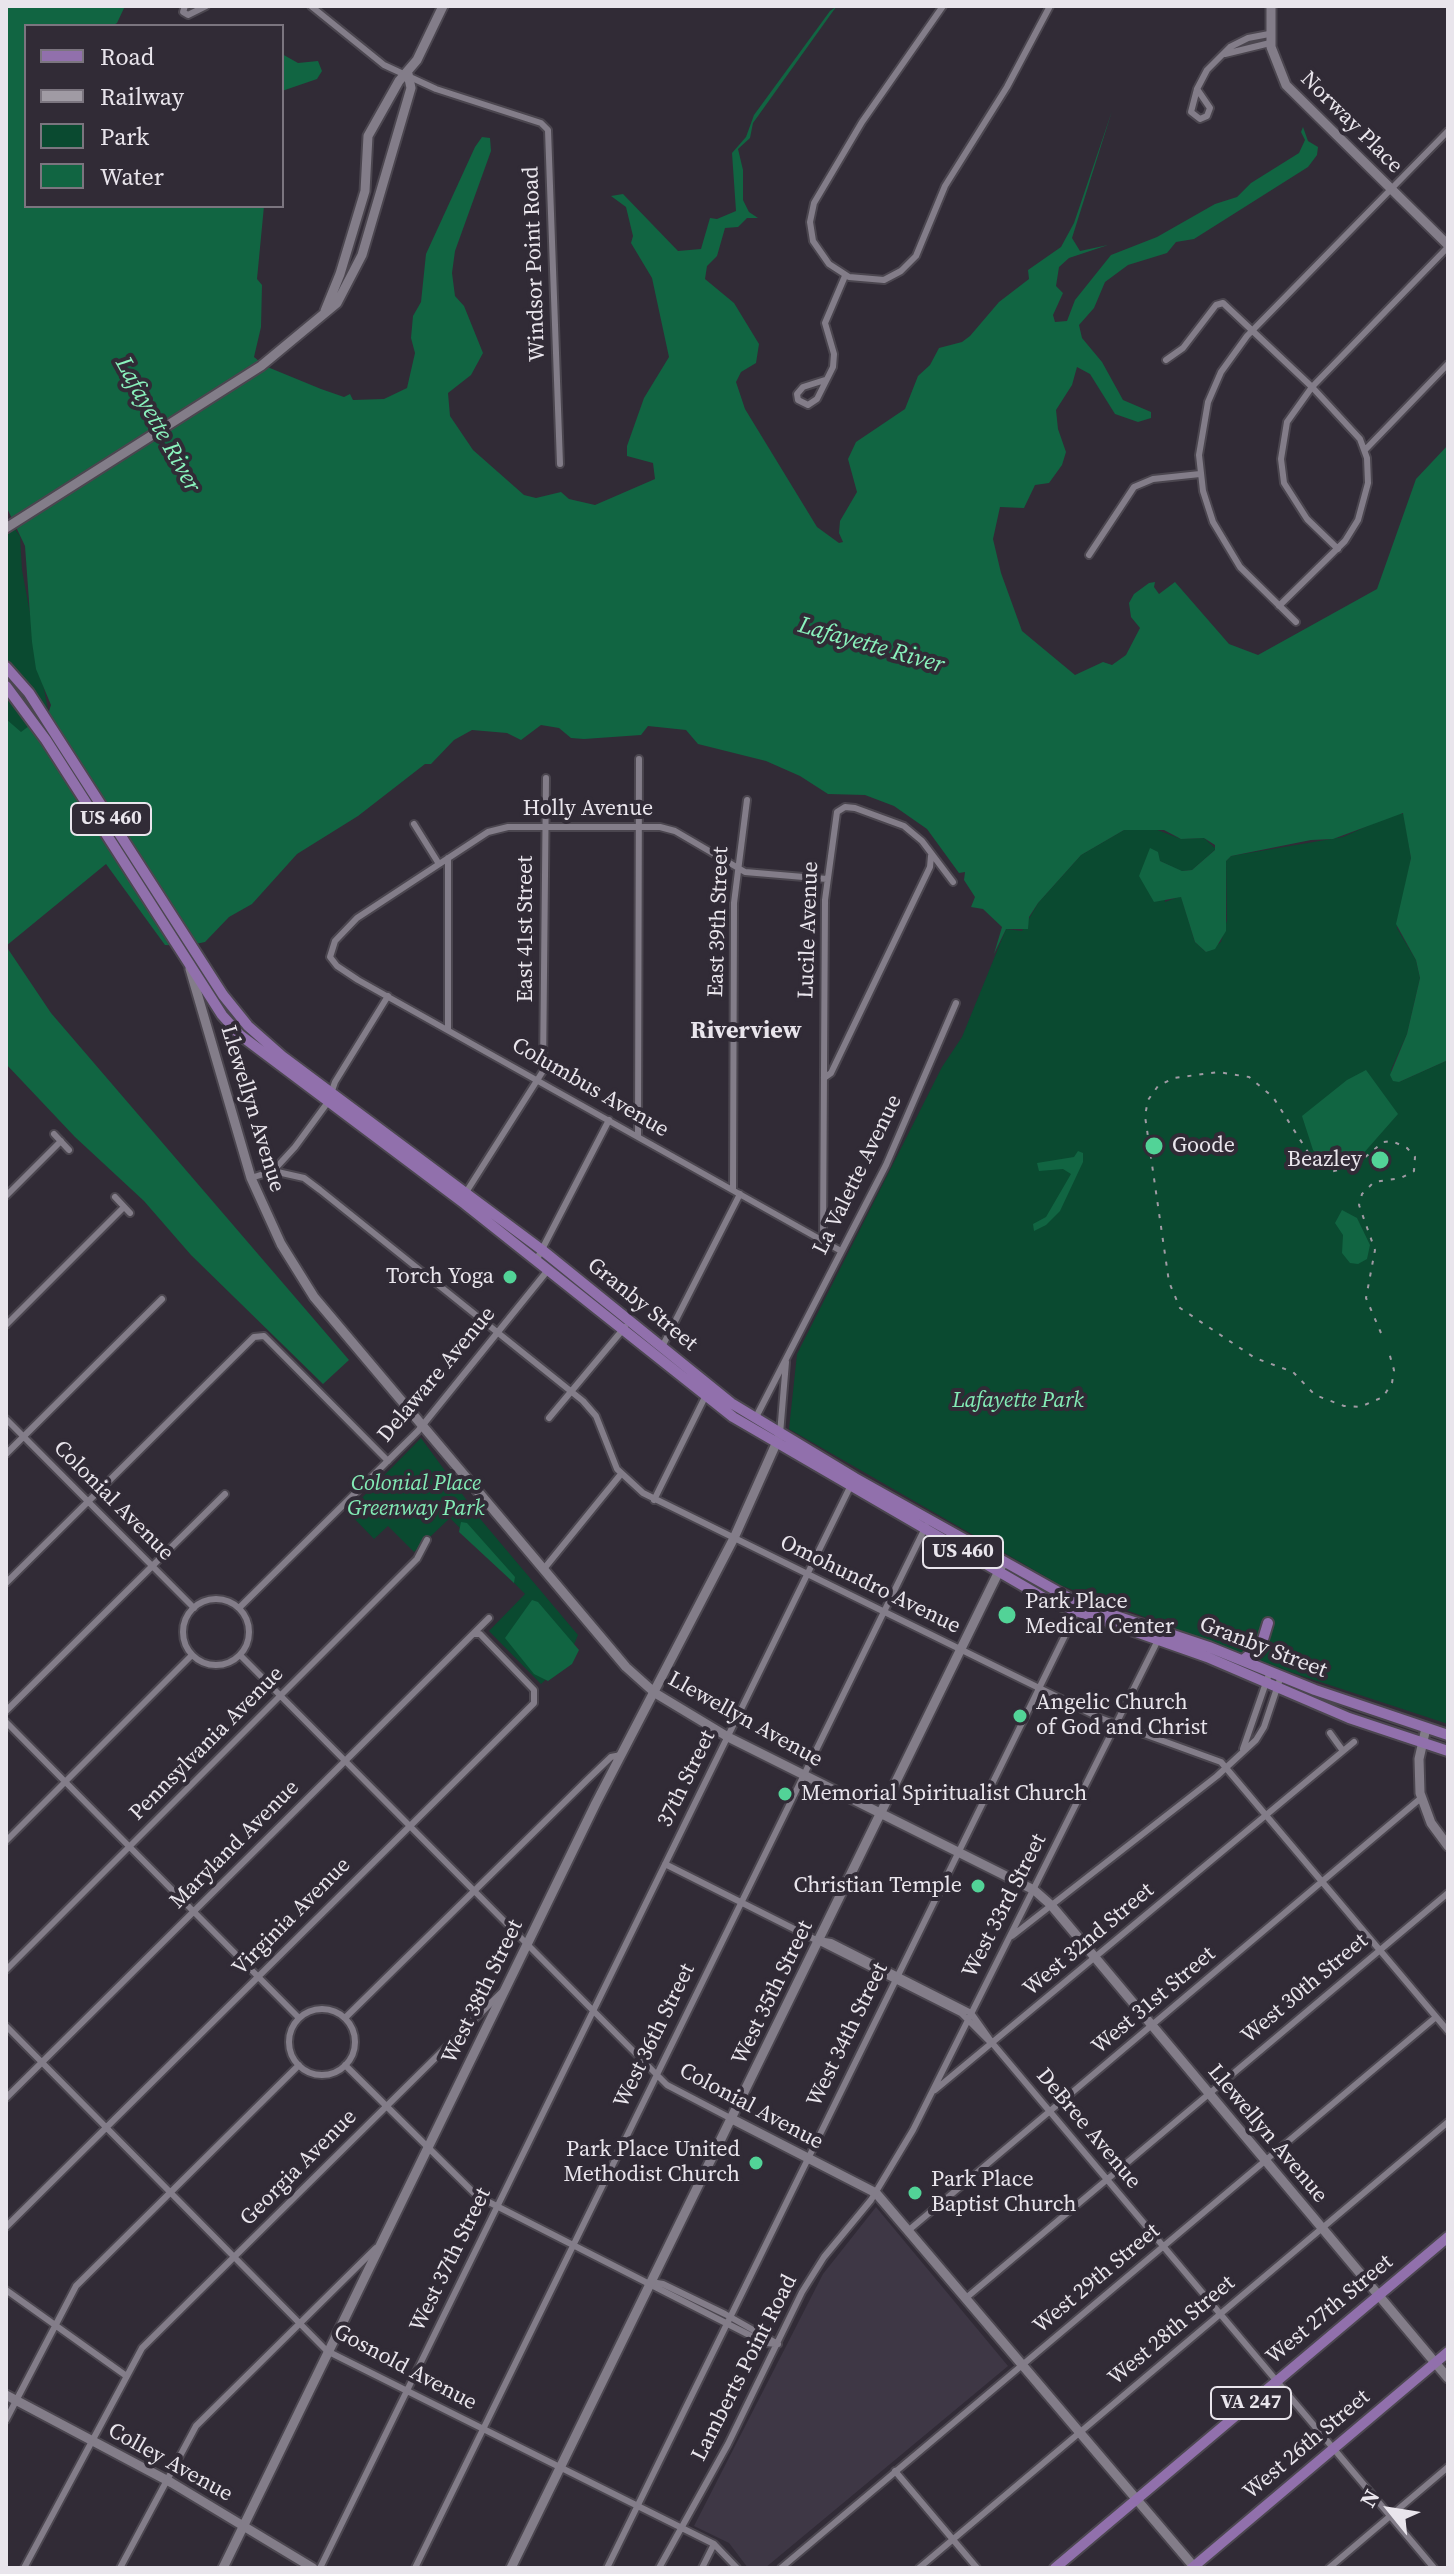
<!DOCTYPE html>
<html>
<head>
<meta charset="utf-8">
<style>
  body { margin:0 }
  #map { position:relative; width:1454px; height:2574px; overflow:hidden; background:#312b36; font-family:"Source Serif 4",serif }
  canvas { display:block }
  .frame { position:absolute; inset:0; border:8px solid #e9e5ec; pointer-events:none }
  .legend { position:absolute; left:24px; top:24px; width:260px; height:184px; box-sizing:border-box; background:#312b36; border:2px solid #7b757f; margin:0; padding:10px 14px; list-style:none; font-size:24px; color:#e9e5ec }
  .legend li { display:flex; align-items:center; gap:16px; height:40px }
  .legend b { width:40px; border:2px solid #7b757f }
  .north { position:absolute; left:1350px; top:2470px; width:80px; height:80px; -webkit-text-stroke:6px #312b36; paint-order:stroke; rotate:300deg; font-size:22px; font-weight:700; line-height:32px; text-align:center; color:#e9e5ec }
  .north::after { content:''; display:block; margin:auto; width:28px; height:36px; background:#e9e5ec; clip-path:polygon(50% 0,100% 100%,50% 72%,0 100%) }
</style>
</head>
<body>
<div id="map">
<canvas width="1454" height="2574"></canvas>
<div class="frame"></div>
<ul class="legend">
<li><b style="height:10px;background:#9170ac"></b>Road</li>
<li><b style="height:10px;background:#a09ba4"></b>Railway</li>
<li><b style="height:22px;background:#0a4a30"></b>Park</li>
<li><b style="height:22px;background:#116542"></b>Water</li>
</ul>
<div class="north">N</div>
</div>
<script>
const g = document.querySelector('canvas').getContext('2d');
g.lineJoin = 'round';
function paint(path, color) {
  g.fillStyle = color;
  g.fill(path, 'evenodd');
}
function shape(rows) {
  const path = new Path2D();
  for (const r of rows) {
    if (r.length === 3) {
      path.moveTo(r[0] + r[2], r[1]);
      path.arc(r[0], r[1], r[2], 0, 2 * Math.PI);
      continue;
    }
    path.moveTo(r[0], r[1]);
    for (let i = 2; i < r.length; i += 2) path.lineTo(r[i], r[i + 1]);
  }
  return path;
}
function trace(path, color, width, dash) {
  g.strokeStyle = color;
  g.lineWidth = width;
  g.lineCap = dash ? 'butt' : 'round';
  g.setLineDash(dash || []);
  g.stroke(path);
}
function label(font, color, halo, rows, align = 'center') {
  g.font = font + ' "Source Serif 4",serif';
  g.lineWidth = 8;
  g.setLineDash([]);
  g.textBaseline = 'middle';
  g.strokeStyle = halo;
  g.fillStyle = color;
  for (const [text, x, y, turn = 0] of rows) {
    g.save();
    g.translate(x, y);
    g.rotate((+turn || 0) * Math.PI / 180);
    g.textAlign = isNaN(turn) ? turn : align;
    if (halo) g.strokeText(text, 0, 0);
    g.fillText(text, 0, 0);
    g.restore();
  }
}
paint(shape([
  [876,2207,1008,2366,765,2568,748,2568,729,2543,694,2526,823,2274]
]), '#3e3745');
paint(shape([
  [6,518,20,536,22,570,50,721,45,731,6,735],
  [1396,813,1404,814,1411,858,1397,928,1416,960,1420,978,1407,1034,1391,1070,1399,1082,1448,1060,1448,1724,1293,1673,1060,1585,789,1429,797,1354,942,1067,962,1037,1006,929,1022,931,1038,903,1081,855,1124,830,1155,829,1181,839,1204,838,1216,849,1192,870,1181,871,1160,861,1165,902,1181,896,1195,942,1206,952,1221,942,1227,920,1226,861,1231,856,1343,837],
  [421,1438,482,1521,578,1635,568,1659,541,1684,489,1631,525,1594,450,1518,414,1552,388,1526,374,1539,348,1512]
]), '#0a4a30');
paint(shape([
  [6,6,125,6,117,23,112,26,26,26,26,206,264,206,257,279,262,285,261,327,254,357,265,366,321,389,344,397,350,394,353,400,384,399,407,388,415,353,411,338,413,316,421,302,426,254,475,147,482,137,490,138,491,151,455,251,452,273,455,296,464,306,483,353,471,375,448,393,450,416,473,450,524,495,536,498,561,492,569,499,595,505,655,479,653,463,627,456,627,446,644,398,669,357,652,278,631,243,633,236,626,207,611,196,623,194,678,251,701,249,710,218,717,219,736,211,732,153,746,137,754,115,830,11,836,7,753,123,750,138,738,149,743,170,743,200,749,212,758,218,747,218,738,227,725,228,717,256,707,266,705,279,734,303,759,344,756,363,741,372,736,382,745,409,817,527,839,543,843,542,839,533,840,521,857,492,848,459,856,442,905,409,918,376,930,365,939,348,962,342,970,336,999,302,1029,279,1028,270,1061,247,1074,223,1112,111,1072,238,1080,251,1108,245,1069,258,1059,267,1056,286,1063,293,1053,315,1055,322,1067,321,1075,300,1111,255,1157,237,1215,204,1237,197,1251,183,1299,153,1305,140,1301,132,1303,127,1308,141,1318,147,1317,155,1308,167,1194,239,1176,242,1167,253,1128,265,1105,282,1094,308,1079,325,1082,338,1102,362,1123,400,1151,412,1151,418,1138,422,1115,414,1090,374,1077,367,1072,385,1056,410,1058,429,1066,452,1062,465,1049,483,1035,485,1024,508,1000,507,993,539,1001,573,1022,631,1075,675,1103,662,1112,665,1126,655,1140,628,1131,617,1129,603,1134,594,1149,583,1155,582,1154,587,1159,594,1175,582,1229,644,1258,655,1377,589,1416,479,1448,445,1448,1060,1399,1082,1393,1081,1390,1075,1407,1034,1420,978,1416,960,1396,924,1411,858,1403,813,1333,839,1311,840,1231,856,1226,861,1226,931,1215,949,1206,952,1195,942,1181,897,1154,902,1139,876,1150,848,1158,852,1160,861,1182,871,1192,870,1215,850,1215,845,1204,838,1181,839,1164,830,1124,830,1081,855,1038,903,1029,917,1028,929,1006,929,994,954,1002,927,983,909,971,907,975,897,964,880,965,872,959,873,927,829,894,806,865,795,828,794,800,776,766,761,698,744,686,730,648,726,641,735,584,739,571,738,559,728,541,725,521,740,507,733,472,730,454,740,431,764,425,764,358,816,297,854,252,904,229,917,205,942,186,946,165,945,106,864,6,946,51,1013,349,1360,323,1384,191,1255,144,1201,75,1137,6,1064,6,719,21,732,49,711,51,705,36,669,32,642,25,546,6,506],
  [282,54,298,63,318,61,322,71,317,79,282,91],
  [1366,1070,1398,1114,1354,1164,1327,1164,1313,1150,1302,1116,1347,1080],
  [1078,1151,1083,1153,1083,1162,1060,1211,1046,1225,1034,1231,1033,1224,1046,1217,1071,1174,1063,1169,1039,1171,1037,1163,1074,1157],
  [1342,1210,1357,1218,1370,1245,1367,1259,1358,1264,1350,1263,1342,1253,1343,1235,1335,1223],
  [461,1522,467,1523,515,1577,514,1583,459,1532],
  [532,1600,538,1602,579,1650,572,1664,548,1681,534,1674,505,1638]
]), '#116542');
const street = shape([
  [185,6,183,12,188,15,206,6],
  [311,6,384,65,436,89,541,123,548,130,560,464],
  [943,6,862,122,814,203,810,222,813,241,829,264,849,277,884,280,901,271,916,256,945,186,1007,87,1050,6],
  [1225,54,1270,43],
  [1197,89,1207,70,1230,47,1248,38,1269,34],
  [1197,89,1210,108,1207,116,1200,119,1191,112,1197,89],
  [1166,360,1183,348,1216,305,1223,303,1312,387,1360,439,1367,458,1368,483,1358,520,1345,541,1279,606],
  [825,380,803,387,797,394,798,400,808,405,817,399,833,367,834,354,825,323,845,276],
  [1365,450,1448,364],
  [1338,549,1307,519,1284,483,1281,459,1287,422,1312,387,1448,247],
  [1089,555,1134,487,1153,479,1200,474],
  [1296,622,1240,567,1213,522,1203,491,1199,455,1208,402,1221,372,1247,336,1448,131],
  [414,824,439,864],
  [827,879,745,872,675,831,660,827,508,827,488,832,357,918,335,941,330,957,337,966,358,980,841,1251],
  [448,1029,448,858],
  [824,1078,831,1073,930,867,931,856],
  [54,1134,69,1150],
  [638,1136,639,759],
  [273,1171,304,1178,320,1190,583,1401,596,1416,617,1469,643,1493,1100,1718,1221,1762,1448,2031],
  [251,1178,273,1171,295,1147,328,1102,335,1082,388,996],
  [733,1190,734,903,747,800],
  [465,1194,543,1071,546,778],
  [6,1196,61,1141],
  [115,1197,130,1213],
  [823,1241,825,900,837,812,845,807,855,808,904,826,922,841,953,882],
  [537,1259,609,1120],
  [6,1325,123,1208],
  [662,1347,740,1194],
  [549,1418,625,1327],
  [6,1419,194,1608],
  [755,1419,886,1165,956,1003],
  [780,1434,786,1362],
  [6,1454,162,1299],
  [654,1500,706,1395],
  [543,1570,621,1474],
  [6,1583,254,1337,264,1336,388,1461],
  [216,1632,33],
  [239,1608,418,1431,548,1270],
  [240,1655,667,2085,732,2119],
  [6,1711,225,1494],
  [6,1722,299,2018],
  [1330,1733,1343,1751],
  [1243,1749,1270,1671],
  [6,1841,192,1655],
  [665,1864,961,2013,990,2042],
  [1012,1936,1217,1776,1256,1740,1264,1727,1281,1676],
  [818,1940,831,1942,971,2013,993,2044,1434,2568],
  [6,1970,417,1559,427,1540],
  [322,2042,33],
  [345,2018,587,1780,611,1757,621,1755],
  [6,2026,327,2351,714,2544,737,2568],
  [345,2065,477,2196,765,2343,778,2344],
  [935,2090,1354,1742],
  [6,2098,489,1618],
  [6,2227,534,1703,534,1690,480,1634,473,1634],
  [909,2230,1421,1798],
  [651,2282,663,2284,725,2314,778,2344],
  [6,2290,125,2375],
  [966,2298,1448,1893],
  [6,2420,76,2286,299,2065],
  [895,2471,977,2568],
  [24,2568,142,2348,501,1993],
  [120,2568,196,2426,376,2248],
  [320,2568,852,1483],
  [415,2568,926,1526],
  [607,2568,1078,1609],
  [659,2568,728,2444,802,2292,824,2257,871,2200,913,2130,1158,1640],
  [702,2568,714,2544],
  [781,2568,1436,2017],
  [919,2568,1448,2122],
  [1329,2568,1448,2467]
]);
const secondary = shape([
  [1271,6,1271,47,1286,85,1448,245],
  [325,311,340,274,365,191,368,136,399,81,417,60,443,6],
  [6,528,261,366,337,303,362,255,411,88,408,74],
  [190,969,251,1178,281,1244,314,1297,626,1667,655,1693,728,1737,1034,1890,1051,1905,1448,2378],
  [1426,1728,1419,1759,1420,1793,1431,1823,1448,1846],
  [732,2119,876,2193,1195,2568],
  [6,2395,172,2483,313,2568],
  [223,2568,596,1803,734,1538,779,1437],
  [511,2568,1002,1565]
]);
const primary = shape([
  [6,667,29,693,223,995,248,1026,282,1056,542,1250,731,1403,855,1478,1080,1604,1209,1647,1315,1690,1448,1735],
  [6,686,46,740,222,1015,240,1035,465,1204,733,1417,1051,1602,1207,1657,1349,1718,1448,1751],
  [1243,1660,1261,1646,1268,1623],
  [1055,2568,1448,2237],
  [1192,2568,1448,2352]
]);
trace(street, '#4b464f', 10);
trace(secondary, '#4b464f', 13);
trace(primary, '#4b464f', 14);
trace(street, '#837d89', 6);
trace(secondary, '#837d89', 9);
trace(primary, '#9170ac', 10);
trace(shape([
  [1381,1333,1366,1298,1375,1250,1359,1205,1362,1194,1374,1182,1401,1178,1414,1171,1415,1157,1407,1148,1392,1141,1383,1142,1356,1165,1331,1172,1313,1160,1273,1097,1249,1077,1218,1072,1174,1078,1158,1086,1148,1100,1145,1116,1169,1282,1180,1308,1255,1358,1293,1372,1315,1395,1344,1406,1360,1407,1383,1397,1392,1383,1394,1370,1388,1349]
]), '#a09ba4', 2, [4, 8]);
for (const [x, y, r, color] of [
  [1154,1146,10,"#52d397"],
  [1380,1160,10,"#52d397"],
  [510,1277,8,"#52d397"],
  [1007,1615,10,"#52d397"],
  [1020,1716,8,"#52d397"],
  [785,1794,8,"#52d397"],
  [978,1886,8,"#52d397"],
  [756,2163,8,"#52d397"],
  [915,2193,8,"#52d397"]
]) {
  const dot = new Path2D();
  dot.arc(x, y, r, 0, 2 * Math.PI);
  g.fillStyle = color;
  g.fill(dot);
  trace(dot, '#312b36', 3);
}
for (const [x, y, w] of [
  [111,819,80],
  [963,1552,80],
  [1251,2403,80]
]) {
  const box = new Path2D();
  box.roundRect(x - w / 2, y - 16, w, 32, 6);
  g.fillStyle = '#312b36';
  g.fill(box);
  trace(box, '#e9e5ec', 2);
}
label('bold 20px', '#e9e5ec', null, [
  ["US 460",111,819],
  ["US 460",963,1552],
  ["VA 247",1251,2403]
]);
label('22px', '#e9e5ec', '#312b36', [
  ["Norway Place",1351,123,45],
  ["Windsor Point Road",535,264,-92],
  ["Holly Avenue",588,809],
  ["East 39th Street",719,922,-88],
  ["East 41st Street",526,929,-90],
  ["Lucile Avenue",809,930,-88],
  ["Columbus Avenue",590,1088,30],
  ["Llewellyn Avenue",252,1109,73],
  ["La Valette Avenue",858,1175,-64],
  ["Granby Street",642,1305,39],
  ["Delaware Avenue",437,1375,-50],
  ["Colonial Avenue",113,1501,45],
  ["Omohundro Avenue",870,1585,26],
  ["Granby Street",1263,1648,21],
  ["Llewellyn Avenue",745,1720,29],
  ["Pennsylvania Avenue",207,1744,-45],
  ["37th Street",687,1779,-64],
  ["Maryland Avenue",235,1845,-45],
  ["West 33rd Street",1005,1906,-63],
  ["Virginia Avenue",292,1917,-45],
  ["West 32nd Street",1089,1940,-40],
  ["West 30th Street",1305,1989,-40],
  ["West 38th Street",483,1992,-64],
  ["West 35th Street",773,1993,-64],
  ["West 31st Street",1154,2001,-40],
  ["West 34th Street",848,2035,-64],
  ["West 36th Street",655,2036,-64],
  ["Colonial Avenue",751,2107,28],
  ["DeBree Avenue",1088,2129,50],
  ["Llewellyn Avenue",1267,2134,50],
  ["Georgia Avenue",299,2168,-45],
  ["West 37th Street",451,2260,-64],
  ["West 29th Street",1097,2279,-40],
  ["West 27th Street",1330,2310,-40],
  ["West 28th Street",1172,2331,-40],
  ["Gosnold Avenue",405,2368,28],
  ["Lamberts Point Road",745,2368,-63],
  ["West 26th Street",1307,2445,-40],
  ["Colley Avenue",170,2463,29]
]);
label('22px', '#e9e5ec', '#312b36', [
  ["Goode",1172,1146],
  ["Beazley",1362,1160,"right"],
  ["Torch Yoga",494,1277,"right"],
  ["Park Place",1025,1602],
  ["Medical Center",1025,1627],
  ["Angelic Church",1036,1703],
  ["of God and Christ",1036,1728],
  ["Memorial Spiritualist Church",801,1794],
  ["Christian Temple",962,1886,"right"],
  ["Park Place United",740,2150,"right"],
  ["Methodist Church",740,2175,"right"],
  ["Park Place",931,2180],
  ["Baptist Church",931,2205]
], 'left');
label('italic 22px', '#83ecb6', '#312b36', [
  ["Lafayette Park",1018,1401],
  ["Colonial Place",416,1484],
  ["Greenway Park",416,1509]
]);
label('italic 24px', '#8af3bd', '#312b36', [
  ["Lafayette River",157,425,61],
  ["Lafayette River",871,646,16]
]);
label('bold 24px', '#e9e5ec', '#312b36', [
  ["Riverview",746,1032]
]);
</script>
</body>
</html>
